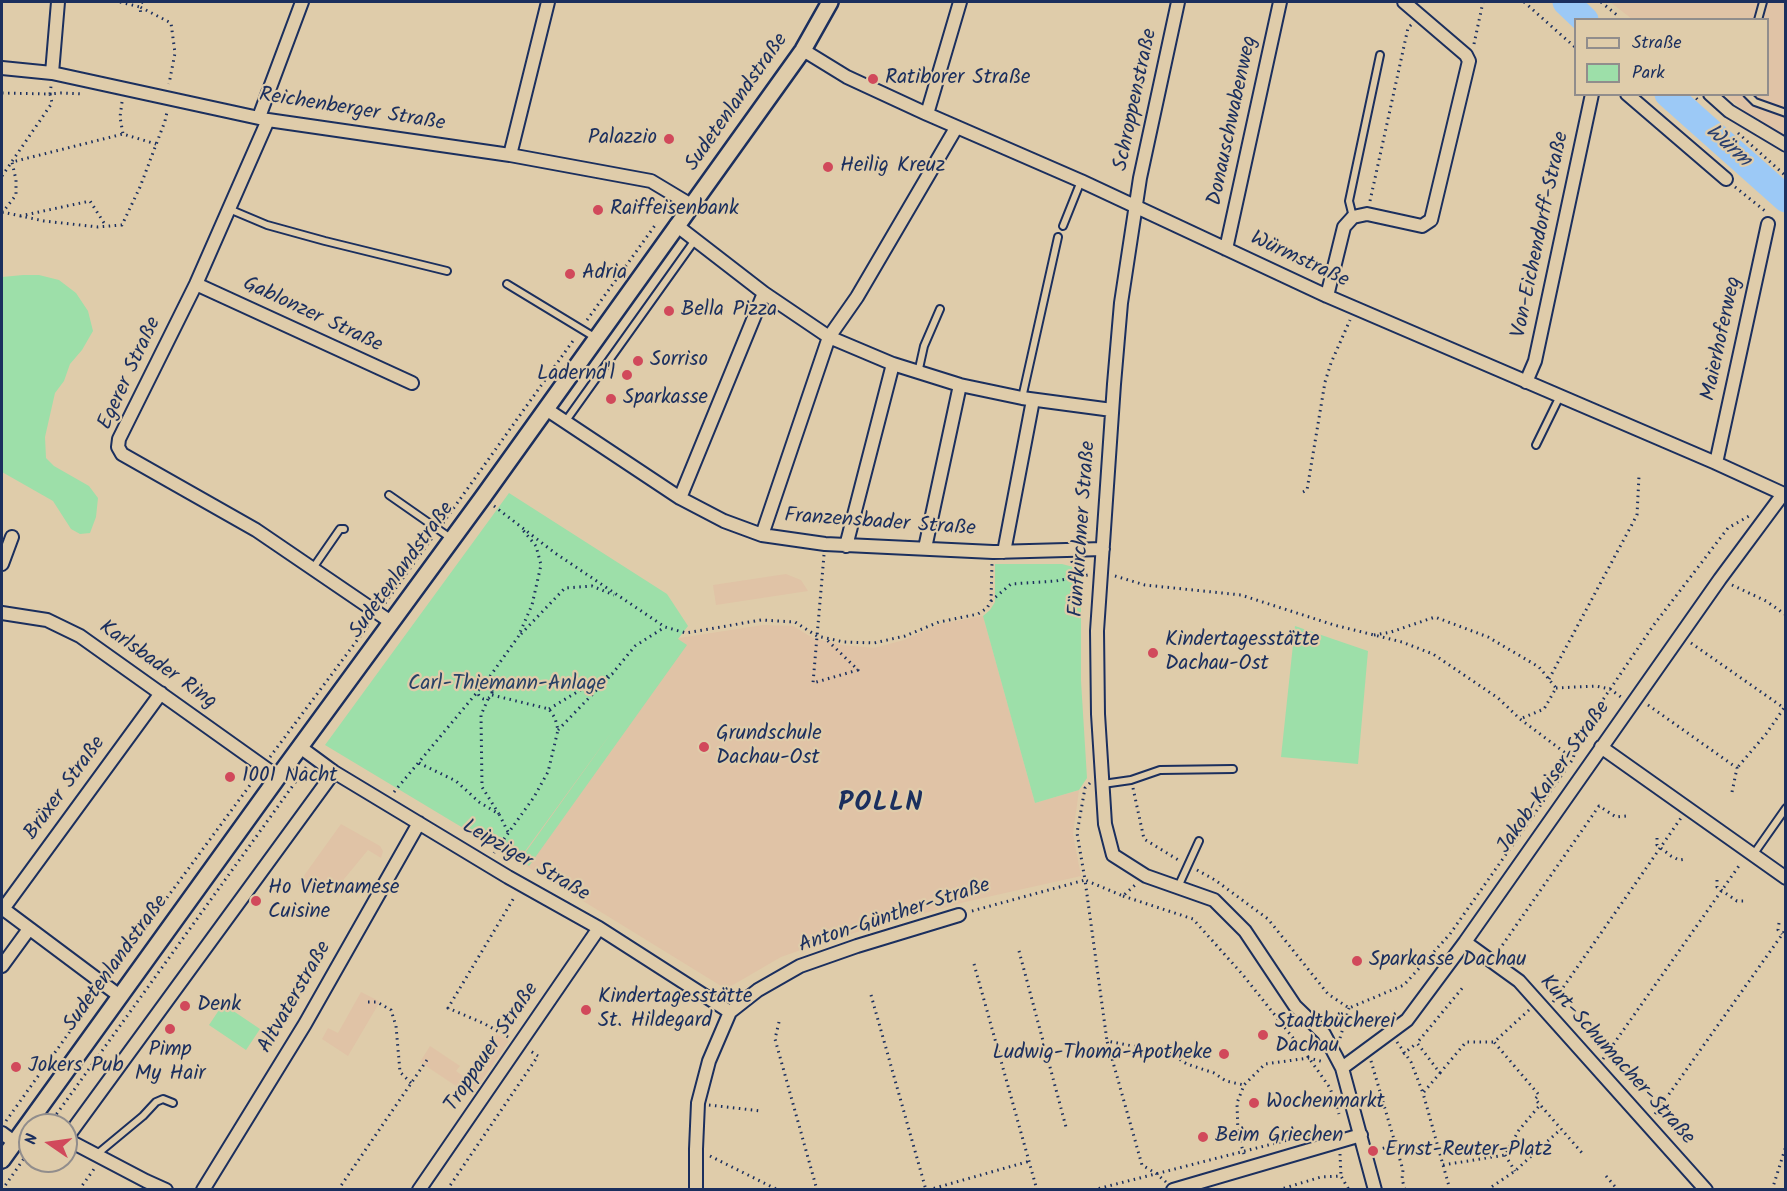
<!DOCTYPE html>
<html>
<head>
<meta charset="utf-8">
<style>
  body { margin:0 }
  #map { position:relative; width:1787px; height:1191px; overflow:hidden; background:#dfccaa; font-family:Kalam,sans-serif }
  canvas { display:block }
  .frame { position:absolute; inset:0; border:3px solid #1b2f5e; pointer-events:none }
  .legend { position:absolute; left:1574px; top:18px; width:195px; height:78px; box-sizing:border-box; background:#dfccaa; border:2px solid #918d8c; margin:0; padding:8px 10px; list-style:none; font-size:18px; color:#1b2f5e }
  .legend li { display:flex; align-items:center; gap:12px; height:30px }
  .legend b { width:30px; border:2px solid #918d8c }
  .north { position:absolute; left:18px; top:1113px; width:60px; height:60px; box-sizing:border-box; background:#dfccaa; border:2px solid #918d8c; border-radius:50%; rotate:283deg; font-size:16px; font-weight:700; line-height:24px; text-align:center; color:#1b2f5e }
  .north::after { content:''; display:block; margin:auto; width:21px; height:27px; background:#d1495b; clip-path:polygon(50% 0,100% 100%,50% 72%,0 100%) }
</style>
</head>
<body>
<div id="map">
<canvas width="1787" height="1191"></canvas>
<div class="frame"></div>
<ul class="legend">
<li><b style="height:8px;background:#dfccaa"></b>Straße</li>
<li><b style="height:16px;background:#9ddfa9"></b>Park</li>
</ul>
<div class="north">N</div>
</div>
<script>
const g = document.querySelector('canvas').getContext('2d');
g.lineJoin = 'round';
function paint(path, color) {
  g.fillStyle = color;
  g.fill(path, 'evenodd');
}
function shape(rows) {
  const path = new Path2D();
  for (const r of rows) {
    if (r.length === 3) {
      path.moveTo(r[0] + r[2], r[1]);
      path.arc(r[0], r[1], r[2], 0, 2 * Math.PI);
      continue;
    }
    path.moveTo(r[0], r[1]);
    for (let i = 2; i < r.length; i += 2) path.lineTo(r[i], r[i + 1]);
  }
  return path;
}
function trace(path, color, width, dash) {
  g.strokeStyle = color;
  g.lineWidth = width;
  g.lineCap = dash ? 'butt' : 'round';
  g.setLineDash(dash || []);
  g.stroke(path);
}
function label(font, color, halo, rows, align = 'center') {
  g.font = font + ' Kalam,sans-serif';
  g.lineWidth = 4.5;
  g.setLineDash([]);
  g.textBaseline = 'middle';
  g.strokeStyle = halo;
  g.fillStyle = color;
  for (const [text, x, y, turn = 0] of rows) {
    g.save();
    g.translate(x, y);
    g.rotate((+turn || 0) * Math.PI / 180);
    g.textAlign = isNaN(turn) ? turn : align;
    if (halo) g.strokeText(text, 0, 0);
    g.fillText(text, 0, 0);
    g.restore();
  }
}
paint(shape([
  [1610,2,1785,2,1785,144,1725,95,1768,94,1768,20,1632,19],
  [786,574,801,580,808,591,716,605,713,585],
  [983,616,1035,803,1079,790,1073,834,1081,876,965,902,832,939,781,957,726,989,518,861,679,638,763,625,793,626,813,638,843,645,874,648,904,640,940,624],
  [341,824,380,846,383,851,381,858,368,850,340,884,329,891,313,891,298,884],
  [361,992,379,1001,378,1005,348,1056,322,1039,328,1028,338,1033],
  [496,1034,509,1041,471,1096,420,1062,430,1046,460,1066,456,1071,466,1078]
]), '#e0c3a6');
paint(shape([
  [23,275,39,275,59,280,76,293,88,311,93,331,82,350,70,364,64,381,55,393,45,437,46,458,54,466,89,486,98,498,96,517,90,533,80,534,71,529,53,501,2,472,2,277],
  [509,493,667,594,688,626,678,639,687,645,529,866,520,860,614,729,518,861,325,745],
  [995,564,1062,564,1081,569,1081,681,1087,778,1079,790,1035,803,983,616,990,610,995,602],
  [1295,626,1368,651,1358,764,1281,757],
  [223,1004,260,1029,246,1050,209,1025]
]), '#9ddfa9');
trace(shape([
  [1566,2,1585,20],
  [1668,94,1786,199]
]), '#9cc9f6', 27);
const service = shape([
  [1758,20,1763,2],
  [1747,94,1755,102,1786,113],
  [229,209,267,225,325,241,447,271],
  [1353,217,1349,201,1380,55],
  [1063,226,1081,181],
  [507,284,596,338],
  [918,373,924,346,940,309],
  [1022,398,1058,237],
  [565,422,695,240],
  [1536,445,1560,396],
  [389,495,452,539],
  [313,568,340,529,344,529],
  [1103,784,1131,780,1160,770,1233,769],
  [1753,855,1786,808],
  [1178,887,1199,841],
  [96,1155,143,1116,156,1102,163,1099,173,1103]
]);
const minor = shape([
  [1178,2,1140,178,1121,303,1114,384,1097,631,1098,714,1105,824,1113,855,1146,876,1214,900,1245,931,1295,1006,1324,1034,1342,1068,1375,1190],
  [803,50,847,77,927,114,1081,181,1327,296,1716,463,1786,495],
  [2,68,52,73,268,120,510,155,651,181,691,205],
  [52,73,58,2],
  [1627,94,1726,179],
  [1710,94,1729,111,1786,145],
  [927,114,960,2],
  [259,117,302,2],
  [268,120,196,284,119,439,118,447,122,454,256,530,391,622],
  [510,155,548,2],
  [676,225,764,293,829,337,893,364,960,385,1022,398,1112,410],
  [1226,249,1280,2],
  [196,284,412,383],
  [1327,296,1344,227,1353,217,1367,214,1422,226,1431,220,1469,61,1466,55,1404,2],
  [1526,382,1535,361,1592,94],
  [546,409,680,498,724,521,762,535,825,544,993,552,1103,549],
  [1716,463,1768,224],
  [680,498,764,293],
  [762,535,829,337,857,297,956,128],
  [846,546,893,364],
  [925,548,960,385],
  [1004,552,1033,400],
  [2,564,12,537],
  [2,613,47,620,80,636,278,777],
  [300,747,334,772,508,877,599,928,730,1012],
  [1601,747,1786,878],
  [2,908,121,997],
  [3,909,161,693],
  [1465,942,1519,981,1706,1190],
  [2,966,29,929],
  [1342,1068,1407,1020,1465,942,1720,579,1783,494],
  [32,1118,43,1125],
  [2,1133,14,1142],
  [66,1139,334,772],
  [66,1139,146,1181,166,1190],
  [203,1190,305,1024,419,823],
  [419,1190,599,928],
  [696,1190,696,1149,698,1103,709,1061,730,1012,758,990,800,966,857,946,959,915],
  [1173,1190,1361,1135]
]);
const tertiary = shape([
  [2,1160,278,777,483,497,803,50,830,2]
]);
trace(service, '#1b2f5e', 10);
trace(minor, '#1b2f5e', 16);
trace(tertiary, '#1b2f5e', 20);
trace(shape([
  [120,2,140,7,141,16],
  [142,2,140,7,171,23,175,53,169,84],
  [1524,2,1576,48],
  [1601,2,1617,15,1618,20],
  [98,3,98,2],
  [1474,44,1483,2],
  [2,93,50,94,51,86],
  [1692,94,1698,100],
  [122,102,120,117,123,134],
  [1738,133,1786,176],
  [2,176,52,103,50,94,61,93,83,94],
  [1735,187,1765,211],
  [1370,201,1408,28,1412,24],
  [2,212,44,221,98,227,122,225,140,187,165,121,167,112],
  [2,213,16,195,16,180,12,162,123,134,156,144],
  [20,216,90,201,106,226],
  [587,320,656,224],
  [1303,492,1307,490,1325,382,1331,363,1350,320],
  [494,506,555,553,665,627,686,633,761,620,795,622,817,636,844,642,874,643,905,636,939,622,978,614,987,608,991,601,992,563],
  [443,523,575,338],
  [824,555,813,683,858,670,825,638],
  [1115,576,1145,585,1241,595,1334,625,1402,642,1433,654,1498,698,1520,719,1572,758],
  [1732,585,1766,601,1786,615],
  [991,601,1011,584,1056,581,1088,575],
  [385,603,432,538],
  [521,634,565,588,592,586,614,595],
  [1374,635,1391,632,1435,617,1488,637,1539,667,1556,688,1544,709,1520,719],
  [1691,643,1784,708,1766,734,1737,768],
  [1549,679,1637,515,1639,476],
  [485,692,7],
  [483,686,518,637,532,605,541,565,536,546,522,529],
  [1556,688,1596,686,1610,689,1621,697],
  [492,695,549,709,555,718,558,730,548,772,534,797,494,853],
  [488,699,481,715,482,787,499,814],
  [1648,705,1737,768,1732,792],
  [549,709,587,686,612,674,635,646,665,627],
  [558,730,611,675],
  [270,757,370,623],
  [419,763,456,781,479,802,499,814,508,832],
  [1090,783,1085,788,1077,833,1085,880,1123,896,1135,885],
  [1133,788,1144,839,1180,861],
  [394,792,479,690],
  [1657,838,1657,845,1671,856,1679,860,1686,859],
  [1197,870,1215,880,1268,919,1328,994,1349,1008,1404,985,1450,934,1573,759,1579,735,1653,626,1728,528,1749,516],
  [1717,880,1717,887,1721,890,1737,901,1747,901],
  [1123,896,1193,919,1243,975,1309,1058,1330,1088,1339,1114],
  [972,911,1085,880,1107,1041],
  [1779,923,1778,930,1782,934],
  [1499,950,1599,806,1616,817,1626,816],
  [1019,951,1066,1127],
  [974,964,1037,1190],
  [110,975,256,777],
  [871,995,926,1190],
  [368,1002,377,1002,391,1010,396,1026,400,1072,411,1083],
  [1553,1002,1681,818],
  [1529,1010,1494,1042,1539,1095,1535,1099,1583,1154],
  [779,1022,775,1039,817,1190],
  [508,1037,485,1024,448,1008,515,896],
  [1340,1038,1349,1008],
  [1397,1042,1411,1062,1423,1093],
  [1403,1054,1417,1043],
  [1603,1059,1741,863],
  [1371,1061,1403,1170,1402,1179,1405,1190],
  [1440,1073,1466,1042,1494,1042],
  [709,1105,761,1111],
  [1655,1114,1786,929],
  [53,1119,307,766],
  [6,1121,96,995],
  [1377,1150,1395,1145],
  [1244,1154,1238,1134,1237,1103,1244,1085,1265,1064,1309,1058,1324,1062],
  [1340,1154,1341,1176],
  [1505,1155,1515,1171],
  [710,1156,778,1190],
  [1443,1165,1505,1155,1519,1130,1540,1105],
  [1606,1176,1618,1190],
  [1166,1182,1157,1174,1142,1165,1107,1041,1169,1053,1187,1064,1214,1073,1226,1081,1244,1085],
  [2,1190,30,1150],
  [79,1190,94,1169],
  [338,1190,427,1060],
  [447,1190,538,1056,529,1050],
  [928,1190,1030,1161],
  [1093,1190,1311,1134],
  [1278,1190,1321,1177,1341,1176,1349,1190],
  [1450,1190,1423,1093,1440,1073,1417,1043,1464,986],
  [1487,1190,1515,1171,1561,1129],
  [1772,1190,1786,1146]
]), '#1b2f5e', 3, [1.5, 4.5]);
trace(service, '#dfccaa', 6);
trace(minor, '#dfccaa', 12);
trace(tertiary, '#dfccaa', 15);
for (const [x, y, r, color] of [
  [873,79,6,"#d1495b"],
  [669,139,6,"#d1495b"],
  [828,167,6,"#d1495b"],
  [598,210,6,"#d1495b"],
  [570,274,6,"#d1495b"],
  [669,311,6,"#d1495b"],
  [638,361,6,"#d1495b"],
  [627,375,6,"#d1495b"],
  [611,399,6,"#d1495b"],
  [1153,653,6,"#d1495b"],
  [704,747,6,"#d1495b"],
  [230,777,6,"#d1495b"],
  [256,901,6,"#d1495b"],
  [1357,961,6,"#d1495b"],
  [185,1006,6,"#d1495b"],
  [586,1010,6,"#d1495b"],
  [170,1029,6,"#d1495b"],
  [1263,1035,6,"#d1495b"],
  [1224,1054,6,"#d1495b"],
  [16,1067,6,"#d1495b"],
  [1254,1103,6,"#d1495b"],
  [1203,1137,6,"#d1495b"],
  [1373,1151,6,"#d1495b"]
]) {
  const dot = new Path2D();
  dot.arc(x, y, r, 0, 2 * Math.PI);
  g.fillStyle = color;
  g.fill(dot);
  trace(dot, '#dfccaa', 2);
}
label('21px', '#1b2f5e', '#dfccaa', [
  ["Ratiborer Straße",885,79],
  ["Palazzio",657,139,"right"],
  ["Heilig Kreuz",840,167],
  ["Raiffeisenbank",610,210],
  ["Adria",582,274],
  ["Bella Pizza",681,311],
  ["Sorriso",650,361],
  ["Ladernd'l",615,375,"right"],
  ["Sparkasse",623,399],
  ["Kindertagesstätte",1165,641],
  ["Dachau-Ost",1165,665],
  ["Grundschule",716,735],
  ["Dachau-Ost",716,759],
  ["1001 Nacht",242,777],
  ["Ho Vietnamese",268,889],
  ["Cuisine",268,913],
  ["Sparkasse Dachau",1369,961],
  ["Kindertagesstätte",598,998],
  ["St. Hildegard",598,1022],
  ["Denk",197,1006],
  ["Stadtbücherei",1275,1023],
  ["Dachau",1275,1047],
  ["Pimp",170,1051,"center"],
  ["My Hair",170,1075,"center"],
  ["Ludwig-Thoma-Apotheke",1212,1054,"right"],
  ["Jokers Pub",28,1067],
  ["Wochenmarkt",1266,1103],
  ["Beim Griechen",1215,1137],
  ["Ernst-Reuter-Platz",1385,1151]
], 'left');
label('21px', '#1b2f5e', '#dfccaa', [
  ["Schroppenstraße",1137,100,-78],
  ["Sudetenlandstraße",738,103,-55],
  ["Reichenberger Straße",352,111,9],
  ["Donauschwabenweg",1234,121,-78],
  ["Von-Eichendorff-Straße",1542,235,-78],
  ["Würmstraße",1299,261,25],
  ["Gablonzer Straße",312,316,25],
  ["Maierhoferweg",1723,339,-78],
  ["Egerer Straße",131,374,-65],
  ["Franzensbader Straße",880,524,4],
  ["Fünfkirchner Straße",1084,529,-86],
  ["Sudetenlandstraße",403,571,-54],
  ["Karlsbader Ring",157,666,35],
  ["Jakob-Kaiser-Straße",1555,778,-55],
  ["Brüxer Straße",66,789,-54],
  ["Leipziger Straße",525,862,30],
  ["Anton-Günther-Straße",895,917,-18],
  ["Sudetenlandstraße",117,964,-54],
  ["Altvaterstraße",296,998,-60],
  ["Troppauer Straße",493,1048,-56],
  ["Kurt-Schumacher-Straße",1616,1061,48]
]);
label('21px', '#284166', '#dfccaa', [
  ["Carl-Thiemann-Anlage",507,685]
]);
label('italic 22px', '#283e6d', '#dfccaa', [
  ["Würm",1727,147,42]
]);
g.letterSpacing = '1.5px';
label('bold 27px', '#1b2f5e', '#dfccaa', [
  ["POLLN",881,805]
]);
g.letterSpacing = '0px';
</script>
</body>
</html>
